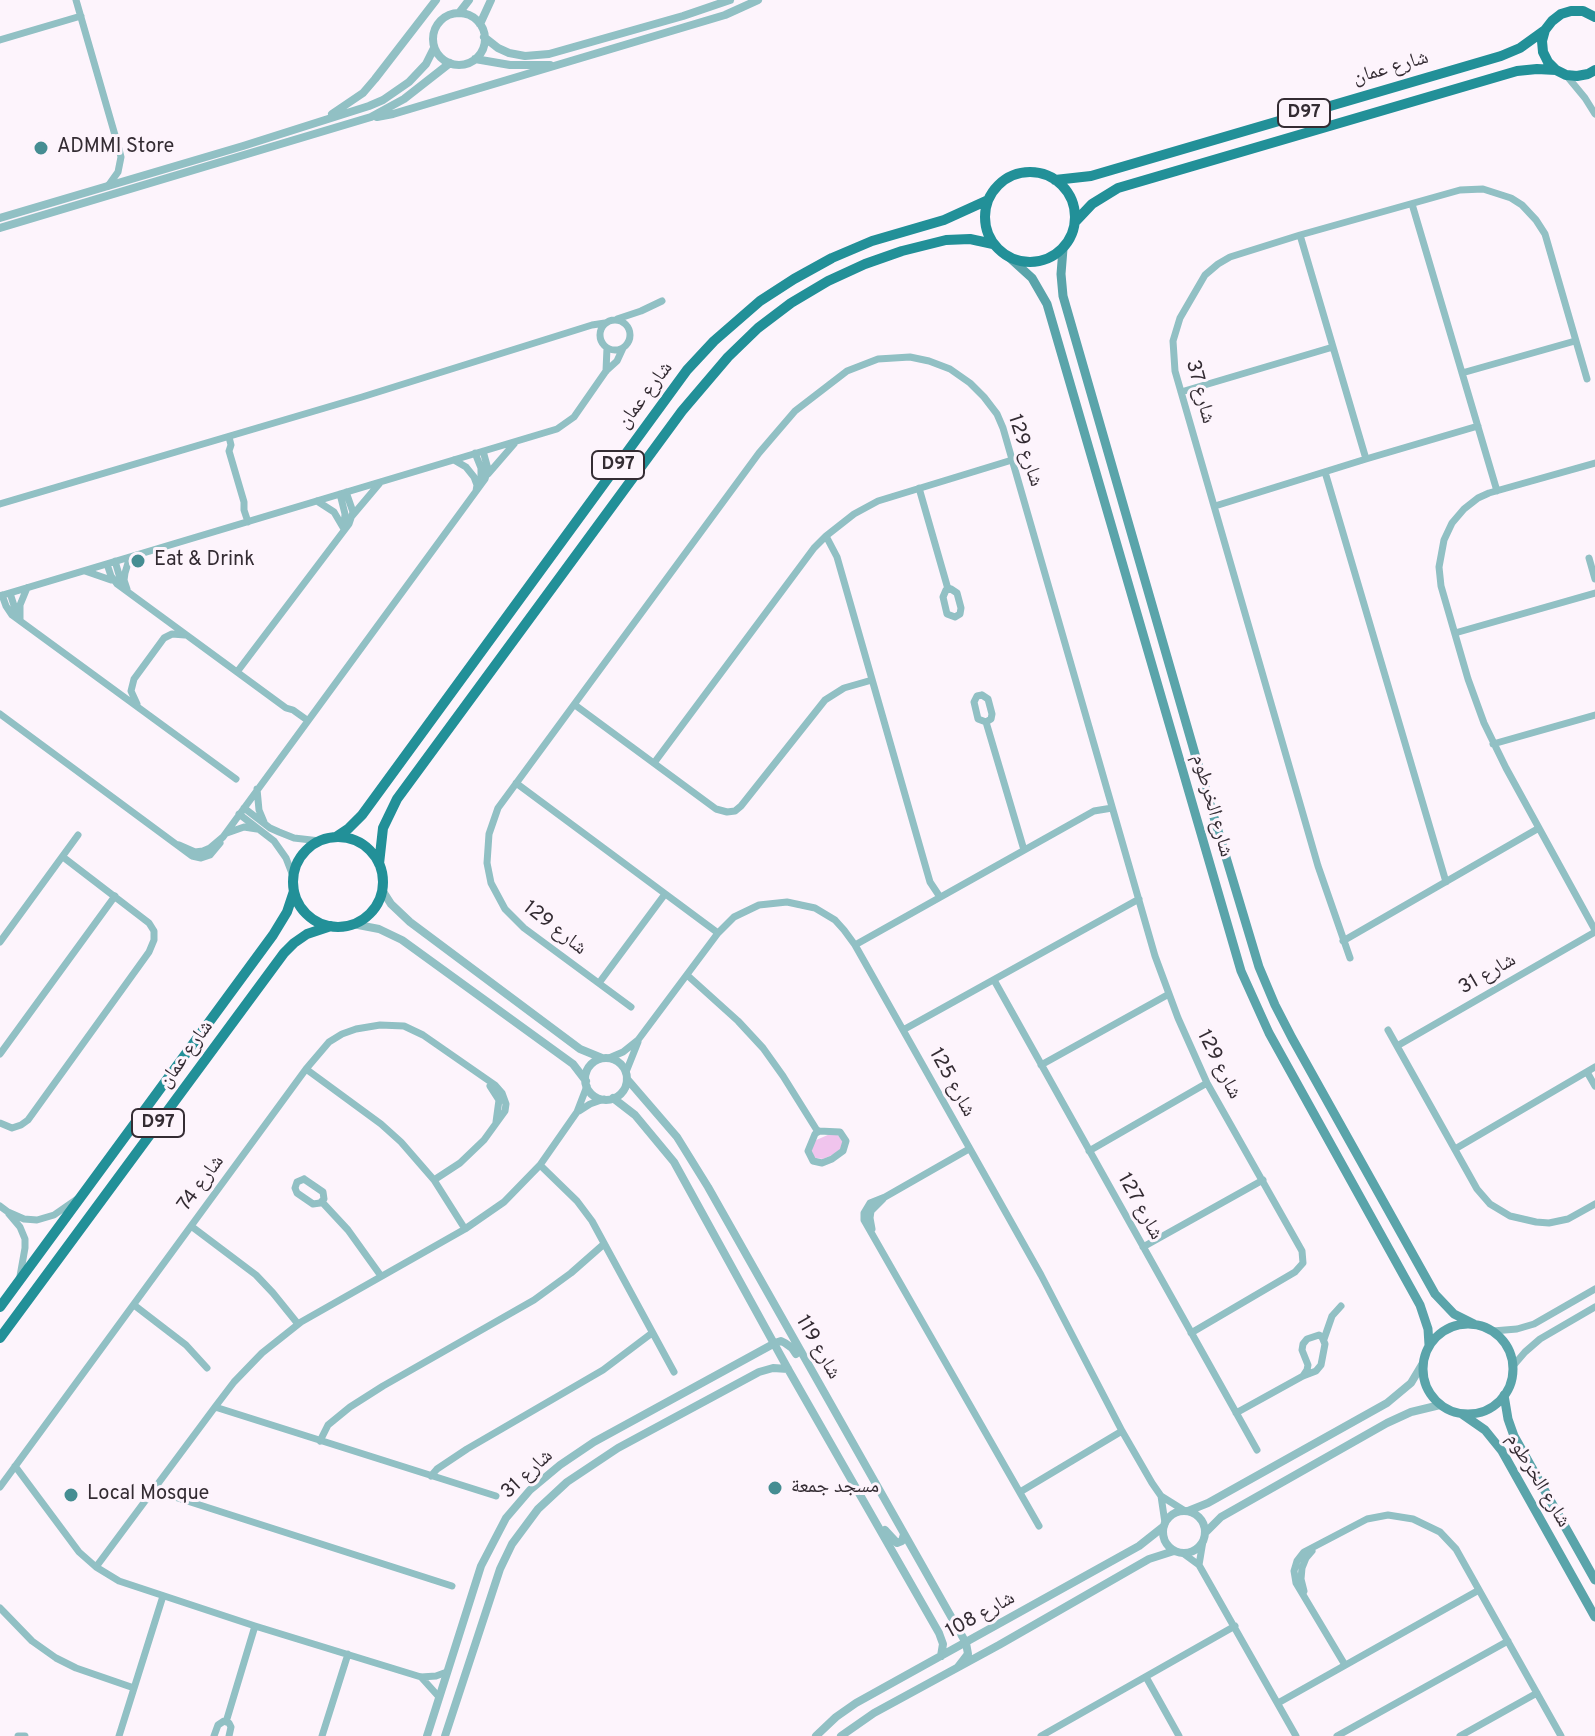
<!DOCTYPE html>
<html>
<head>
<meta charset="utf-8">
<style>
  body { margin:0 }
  canvas { display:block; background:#fdf4fc }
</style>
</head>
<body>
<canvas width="1595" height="1736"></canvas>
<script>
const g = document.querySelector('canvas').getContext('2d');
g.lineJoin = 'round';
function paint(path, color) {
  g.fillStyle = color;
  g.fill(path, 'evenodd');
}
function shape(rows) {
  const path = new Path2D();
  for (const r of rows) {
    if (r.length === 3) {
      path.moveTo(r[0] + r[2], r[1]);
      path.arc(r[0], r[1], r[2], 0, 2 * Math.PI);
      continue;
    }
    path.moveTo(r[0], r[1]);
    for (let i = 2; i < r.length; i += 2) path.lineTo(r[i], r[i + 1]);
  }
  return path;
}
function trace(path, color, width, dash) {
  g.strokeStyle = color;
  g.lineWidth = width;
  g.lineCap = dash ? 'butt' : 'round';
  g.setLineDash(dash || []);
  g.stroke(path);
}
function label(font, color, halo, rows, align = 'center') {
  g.font = font + ' Overpass,"Noto Naskh Arabic",sans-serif';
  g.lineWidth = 6;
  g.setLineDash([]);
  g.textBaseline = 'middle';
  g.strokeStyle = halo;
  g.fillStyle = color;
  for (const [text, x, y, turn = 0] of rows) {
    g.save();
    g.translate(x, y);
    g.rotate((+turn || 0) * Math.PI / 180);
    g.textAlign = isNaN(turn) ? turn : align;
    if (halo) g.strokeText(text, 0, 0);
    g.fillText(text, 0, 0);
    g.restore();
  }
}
paint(shape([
  [830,1134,837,1134,842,1141,843,1144,839,1152,823,1159,815,1158,813,1156,811,1146,814,1141]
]), '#f0c4ed');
trace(shape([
  [76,0,119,149,121,157,118,172,108,186],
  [0,40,81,16],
  [1566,75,1585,98,1595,114],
  [1412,204,1497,491],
  [1300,235,1366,459],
  [617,319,641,311,662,301],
  [615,335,15],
  [606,371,607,348],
  [1462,373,1575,341],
  [1181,392,1333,347],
  [229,437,231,445,229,451,244,502,244,510,248,522],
  [475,453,481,468,481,483],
  [454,460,466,467,474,477,477,485,476,491],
  [1595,463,1489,493,1478,498,1464,509,1452,523,1444,540,1439,567,1441,586,1468,679,1484,723,1506,768,1595,930],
  [1325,472,1446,882],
  [488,474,514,444],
  [919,488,948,589],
  [340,494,345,514,344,526],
  [317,501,334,512,344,529],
  [0,504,362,397,592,325,605,323],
  [1215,506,1366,459,1478,426],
  [352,516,379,484],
  [826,536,837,557,930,882,940,897],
  [1589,558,1595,579],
  [115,561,122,585],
  [107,564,111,576,117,584,286,708,293,710,307,720],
  [85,571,111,580],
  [127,589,124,580,125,573,128,563,134,557],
  [951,589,957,593,961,608,960,614,955,617,947,614,943,597,946,590,951,589],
  [10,593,17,615],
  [2,595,6,606,12,615,236,779],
  [0,596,557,429,574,417,606,371,617,361,623,348],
  [20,620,20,605,27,588],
  [1455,633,1595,593],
  [237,672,349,524,353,512,346,492],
  [982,695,988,699,992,714,991,719,986,722,978,719,974,702,977,696,982,695],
  [137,704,131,691,134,679,164,638,172,634,185,635],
  [575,705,716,809,727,812,735,811,741,806,825,700,844,688,872,680],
  [0,714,192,856,201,858,210,855,220,843],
  [986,722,1024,850],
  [1493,744,1595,715],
  [654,763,814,548,826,536,854,514,878,501,1012,460],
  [516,783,718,933],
  [257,789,259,810,264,822],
  [244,808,270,828,279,832,294,838,320,841],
  [239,814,274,841,286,858,293,876],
  [227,833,244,827,257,829],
  [179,845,195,852,203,851,210,848,223,837,485,479,488,469,483,451],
  [1343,941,1539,828],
  [0,942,78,835],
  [855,945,1094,811,1112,808],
  [1350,958,1318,866,1175,371,1173,341,1180,318,1205,275,1218,264,1230,257,1300,235,1460,190,1483,189,1511,198,1522,205,1536,220,1545,234,1587,379],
  [687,975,738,1021,763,1048,783,1076,818,1132],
  [994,980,1257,1450],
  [599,983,665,894],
  [631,1007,524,928,505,909,491,883,487,863,489,834,498,808,759,453,795,411,847,371,878,359,910,357,929,361,950,369,970,383,984,397,997,414,1003,428,1155,956,1178,1018,1207,1083,1302,1251,1303,1263,1295,1272,1191,1333],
  [903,1030,1139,899],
  [1388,1030,1477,1189,1490,1204,1510,1216,1536,1222,1549,1223,1568,1219,1595,1204],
  [1397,1046,1595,932],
  [0,1054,115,896],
  [609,1058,623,1052,638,1040,718,933,734,917,759,905,787,902,815,908,835,920,844,930,855,945,903,1030,1041,1275,1122,1431,1152,1483,1161,1496,1185,1511],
  [1041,1065,1169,994],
  [306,1069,381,1124,401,1142,434,1180,465,1229],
  [626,1072,638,1042],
  [1587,1072,1595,1086],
  [490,1086,499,1100,496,1122],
  [579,1111,590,1104,604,1099],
  [0,1123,12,1128,21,1125,28,1120,149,952,154,940,154,931,149,923,63,857],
  [819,1131,840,1132,846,1141,843,1151,832,1159,822,1163,813,1161,808,1151,815,1134,819,1131],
  [969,1149,885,1197,870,1203,864,1213,864,1220,1039,1526],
  [1455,1149,1595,1067],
  [1089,1151,1207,1083],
  [540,1165,577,1201,592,1221,674,1372],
  [304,1179,323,1192,324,1199,320,1203,313,1204,297,1193,295,1188,297,1182,304,1179],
  [322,1202,348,1230,381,1276],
  [0,1206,8,1212,24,1219,37,1220,54,1215,77,1199],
  [9,1214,20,1227,25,1239,25,1248,20,1276],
  [191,1226,256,1275,273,1293,298,1324],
  [872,1229,870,1218,871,1211,883,1199],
  [1143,1247,1263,1180],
  [134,1305,186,1345,207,1368],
  [1493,1331,1517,1329,1534,1324,1595,1289],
  [1324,1339,1332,1316,1341,1306],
  [1513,1366,1525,1352,1540,1339,1595,1307],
  [215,1407,496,1496],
  [1236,1413,1303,1376,1316,1371,1321,1365,1325,1344,1322,1337,1319,1335,1307,1339,1303,1344,1302,1350,1308,1365,1307,1370,1303,1376],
  [320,1441,328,1425,350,1407,383,1386,534,1300,571,1273,604,1244],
  [15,1466,79,1552,96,1567,119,1581,255,1626,421,1677,436,1676,447,1672],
  [431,1476,437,1469,467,1449,603,1370,652,1333],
  [156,1485,164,1492,178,1498,452,1586],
  [0,1487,306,1069,329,1042,342,1034,356,1029,380,1025,404,1026,423,1035,495,1085,502,1093,506,1104,505,1111,484,1140,460,1163,434,1180],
  [1020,1492,1122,1431],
  [1161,1496,1165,1523],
  [1184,1554,1199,1565,1296,1736],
  [1199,1565,1203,1541],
  [96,1567,215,1407,234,1382,262,1353,301,1322,465,1229,504,1202,540,1165,577,1112,587,1086],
  [1304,1591,1301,1579,1302,1568,1306,1558,1312,1551],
  [0,1608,32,1641,56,1658,76,1668,134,1688],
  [1345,1665,1296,1583,1294,1571,1297,1561,1304,1552,1367,1519,1388,1515,1413,1519,1440,1532,1456,1549,1561,1736],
  [421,1677,439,1697],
  [1146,1677,1179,1736],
  [1278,1703,1479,1590],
  [226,1722,255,1626],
  [18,1736,25,1736],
  [119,1736,163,1596],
  [214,1736,218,1725,224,1721,229,1723,231,1727,229,1736],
  [322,1736,348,1654],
  [1041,1736,1235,1626],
  [1337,1736,1508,1641],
  [1460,1736,1537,1693]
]), '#91c0c4', 7);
trace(shape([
  [459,13,469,0],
  [459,39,26],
  [480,24,491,0],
  [484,37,498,48,509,53,525,56,549,54,683,16,730,0],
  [475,59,510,65,550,65],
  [332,114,363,93,375,79,436,0],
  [377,117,393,114,725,15,758,0],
  [0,218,243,146,369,106,383,100,409,82,426,64,434,48],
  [0,228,371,117,404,99,450,63],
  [382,890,391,904,410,922,580,1049,602,1058],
  [353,924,379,929,402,940,573,1064,586,1081],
  [606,1079,21],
  [627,1079,677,1137,708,1187,966,1643,968,1654,958,1667],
  [613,1098,635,1115,674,1162,788,1369,939,1633,943,1644,941,1656],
  [1184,1532,21],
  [1188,1511,1208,1503,1387,1403,1411,1383,1423,1363],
  [885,1530,897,1543,902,1541,904,1534],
  [1205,1533,1221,1517,1387,1423,1411,1412,1440,1405],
  [427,1736,481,1566,506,1518,530,1490,560,1465,594,1442,775,1343,781,1341,785,1343,792,1348,796,1354],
  [445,1736,500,1569,512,1544,538,1509,567,1482,618,1448,759,1372,773,1368,788,1369],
  [816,1736,836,1717,856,1703,1139,1546,1163,1527],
  [841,1736,874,1713,999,1645,1149,1559,1174,1551]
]), '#91c0c4', 8);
trace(shape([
  [1063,249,1061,274,1063,296,1195,754,1259,967,1275,1005,1292,1038,1435,1294,1454,1314,1474,1324],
  [1010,258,1032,278,1047,304,1241,971,1269,1033,1420,1305,1428,1329,1429,1345],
  [1468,1369,45],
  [1504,1395,1508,1419,1514,1436,1595,1580],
  [1462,1414,1485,1430,1502,1451,1595,1617]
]), '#5aa4aa', 9);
trace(shape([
  [1595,17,1583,11,1571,11,1561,14,1552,21,1545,30,1542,41,1543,52,1548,62,1556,70,1566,75,1577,76,1588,74,1595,70],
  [1030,217,45],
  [1055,180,1091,176,1501,56,1520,48,1545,30],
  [1075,222,1092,204,1118,188,1517,71,1537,69,1556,70],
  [336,837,348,829,362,815,687,370,714,341,760,301,794,279,832,258,872,241,944,220,988,200],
  [338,882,45],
  [379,864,383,828,397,799,682,411,728,357,758,328,791,303,828,281,865,264,902,251,946,240,970,239,993,244],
  [0,1307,273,935,287,912,294,891],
  [0,1338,284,953,294,943,307,934,331,926]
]), '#229098', 10);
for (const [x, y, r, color] of [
  [41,148,8,"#458d92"],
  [138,561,8,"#458d92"],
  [775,1488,8,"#458d92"],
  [71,1495,8,"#458d92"]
]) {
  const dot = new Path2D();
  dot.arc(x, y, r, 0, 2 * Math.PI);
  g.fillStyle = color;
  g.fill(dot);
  trace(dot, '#fdf4fc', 3);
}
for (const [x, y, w] of [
  [1304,113,52],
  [618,465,52],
  [158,1123,52]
]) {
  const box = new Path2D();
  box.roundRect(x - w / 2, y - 14, w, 28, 6);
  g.fillStyle = '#fdf4fc';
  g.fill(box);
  trace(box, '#342c33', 2);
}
label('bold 18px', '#342c33', null, [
  ["D97",1304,113],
  ["D97",618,465],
  ["D97",158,1123]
]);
label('20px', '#342c33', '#fdf4fc', [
  ["شارع عمان",1391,69,-16],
  ["شارع 37",1199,392,75],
  ["شارع عمان",646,396,-53],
  ["شارع 129",1024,451,72],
  ["شارع الخرطوم",1211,806,74],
  ["شارع 129",554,929,38],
  ["شارع 31",1488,975,-30],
  ["شارع عمان",187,1055,-54],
  ["شارع 129",1218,1065,63],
  ["شارع 125",951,1083,61],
  ["شارع 74",202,1184,-54],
  ["شارع 127",1139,1207,61],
  ["شارع 119",817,1348,60],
  ["شارع 31",528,1475,-43],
  ["شارع الخرطوم",1537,1481,59],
  ["شارع 108",981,1616,-29]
]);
label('20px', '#342c33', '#fdf4fc', [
  ["ADMMI Store",57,148],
  ["Eat & Drink",154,561],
  ["مسجد جمعة",791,1488],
  ["Local Mosque",87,1495]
], 'left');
</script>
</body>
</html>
